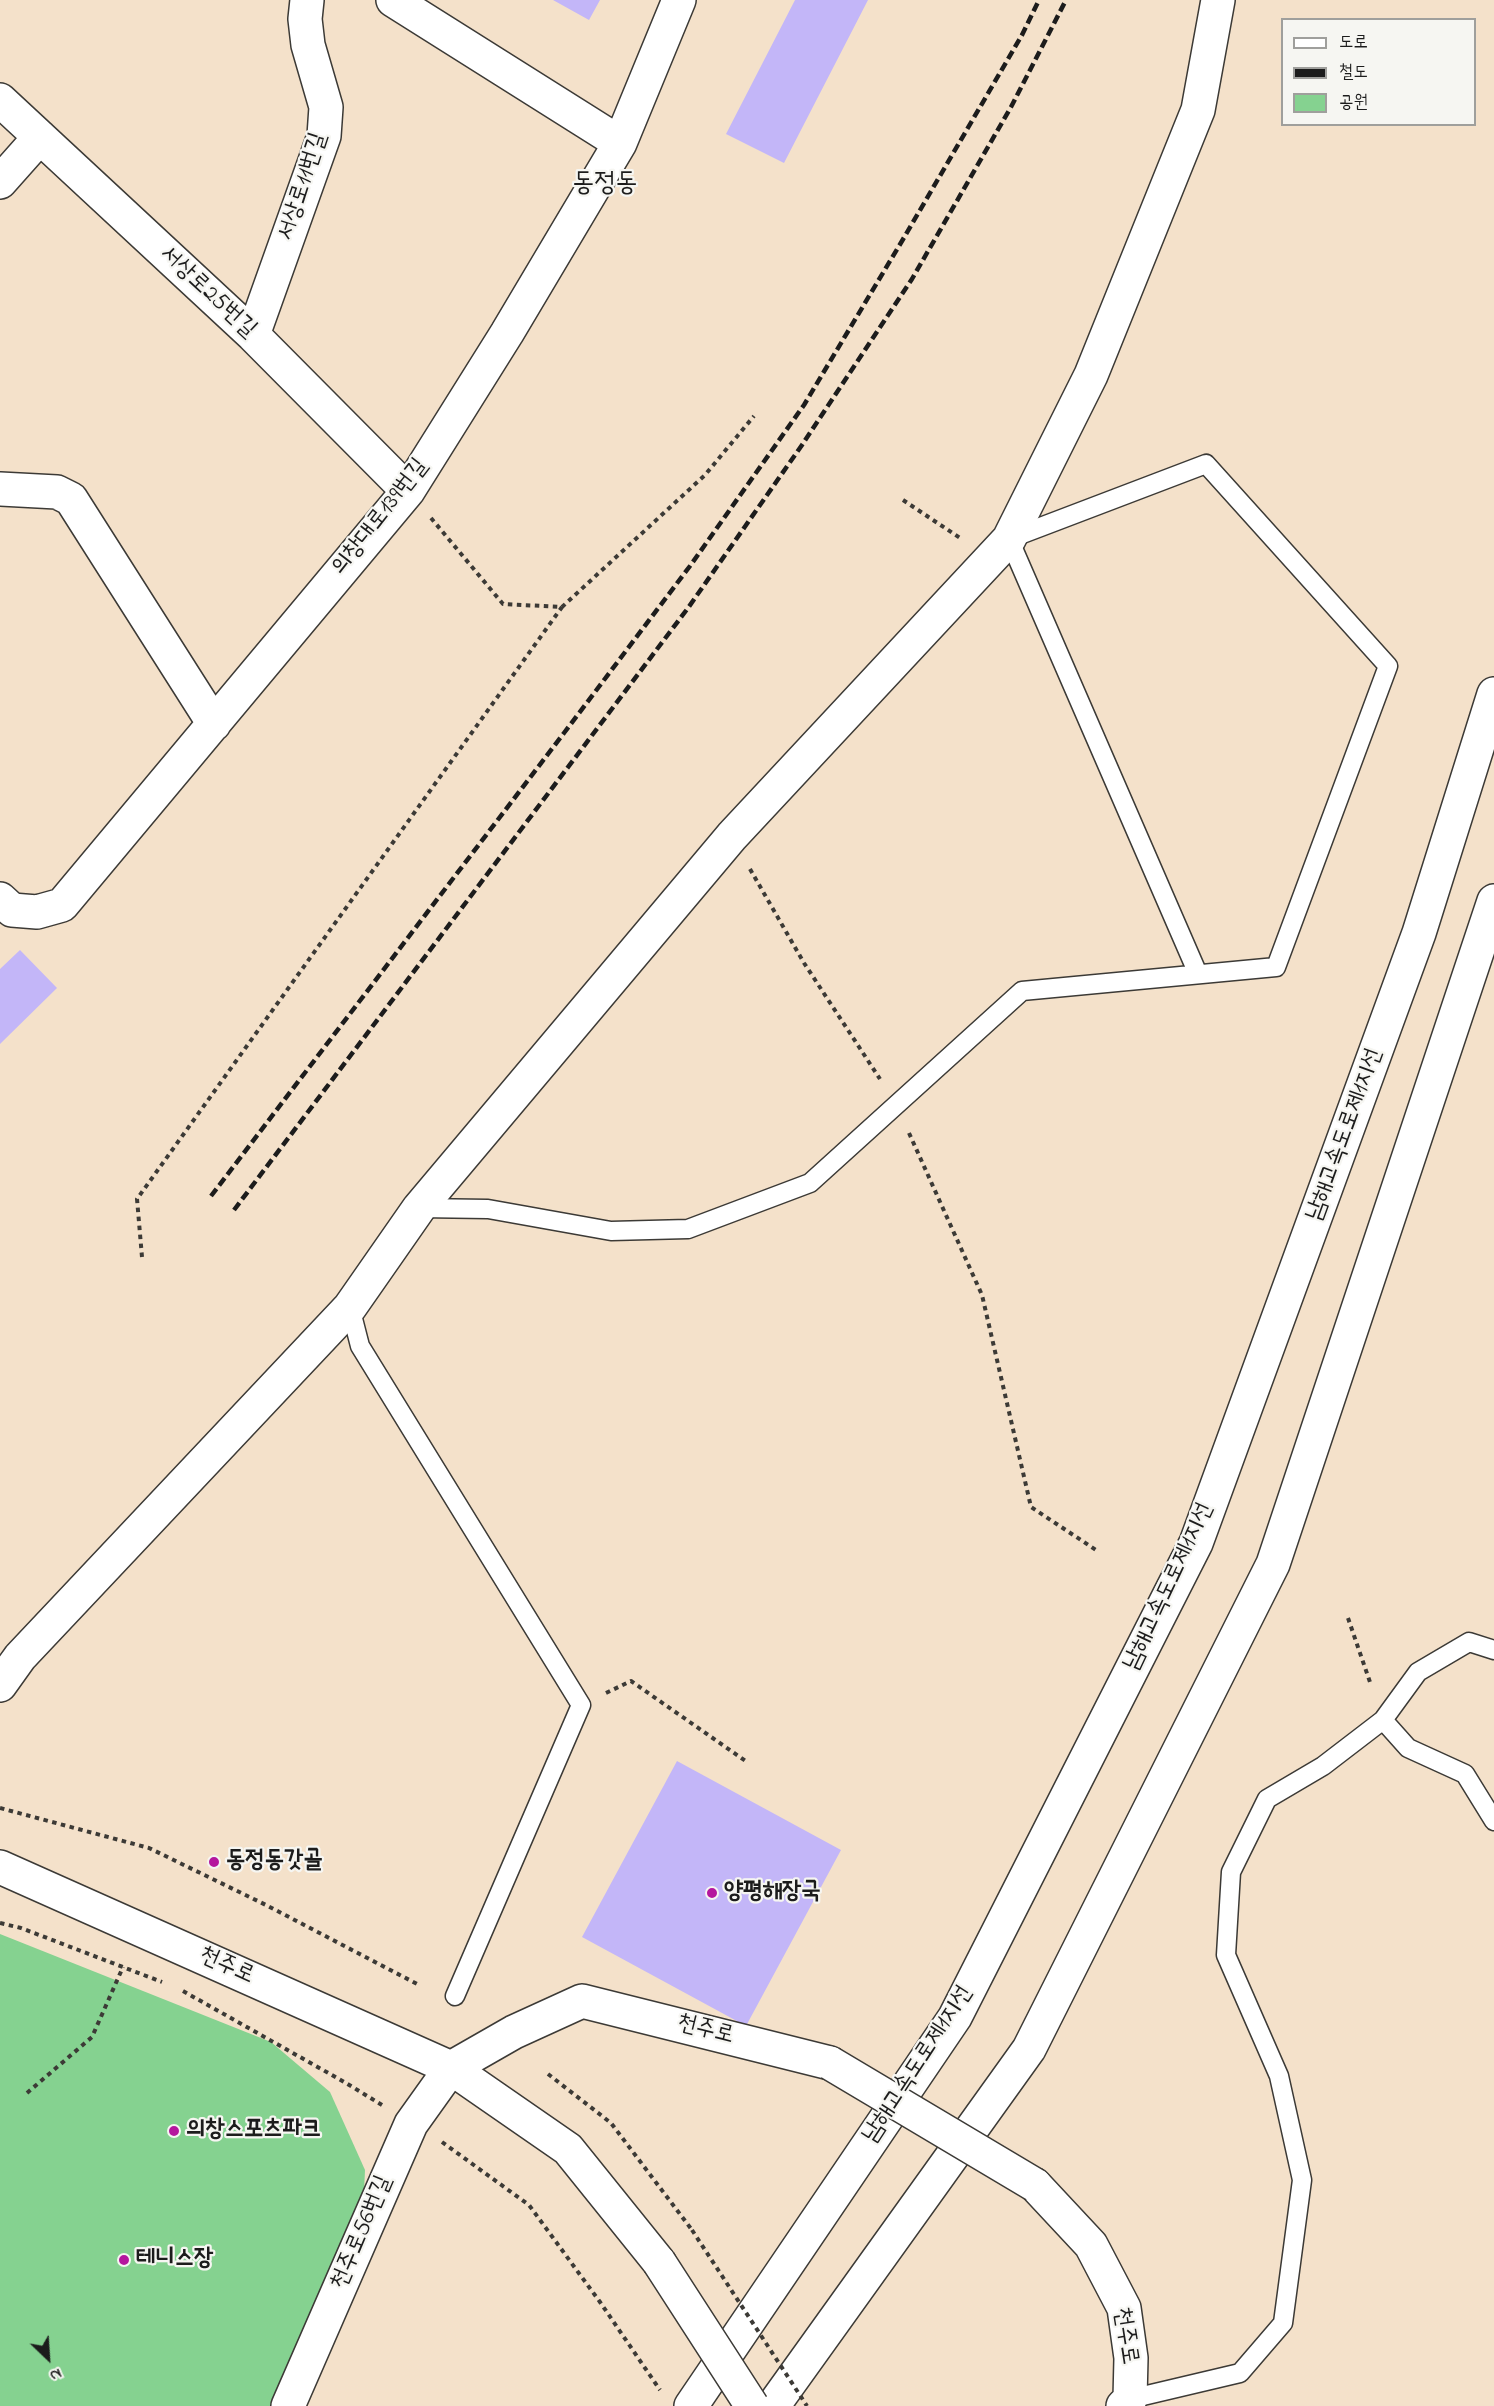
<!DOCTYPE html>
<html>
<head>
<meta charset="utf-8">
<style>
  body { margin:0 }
  #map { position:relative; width:1494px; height:2406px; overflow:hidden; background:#f4e1ca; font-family:"Indie Flower","Poor Story",sans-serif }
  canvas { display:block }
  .legend { position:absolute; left:1281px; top:18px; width:195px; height:108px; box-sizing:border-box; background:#f6f6f2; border:2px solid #9f9f9c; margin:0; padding:8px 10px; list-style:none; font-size:18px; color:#1c1c1c }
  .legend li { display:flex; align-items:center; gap:12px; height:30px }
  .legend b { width:30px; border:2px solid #9f9f9c }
  .north { position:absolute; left:18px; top:2328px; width:60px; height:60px; -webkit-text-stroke:4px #f6f6f2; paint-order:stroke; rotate:155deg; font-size:16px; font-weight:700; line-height:24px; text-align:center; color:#1c1c1c }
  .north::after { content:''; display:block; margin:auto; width:21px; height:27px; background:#1c1c1c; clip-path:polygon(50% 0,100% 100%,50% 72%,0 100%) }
</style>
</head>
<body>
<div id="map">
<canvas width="1494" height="2406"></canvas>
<ul class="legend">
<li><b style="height:8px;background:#fff"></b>도로</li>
<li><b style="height:8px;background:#1c1c1c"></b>철도</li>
<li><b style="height:16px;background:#85d290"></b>공원</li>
</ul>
<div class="north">N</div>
</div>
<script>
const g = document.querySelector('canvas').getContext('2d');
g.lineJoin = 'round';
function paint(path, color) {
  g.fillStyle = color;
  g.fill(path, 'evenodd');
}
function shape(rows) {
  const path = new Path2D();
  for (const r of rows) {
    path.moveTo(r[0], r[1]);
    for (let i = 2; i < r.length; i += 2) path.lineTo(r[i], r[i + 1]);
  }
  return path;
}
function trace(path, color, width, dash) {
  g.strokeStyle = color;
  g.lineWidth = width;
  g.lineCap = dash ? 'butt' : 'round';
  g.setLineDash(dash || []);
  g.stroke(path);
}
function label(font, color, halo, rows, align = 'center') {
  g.font = font + ' "Indie Flower","Poor Story",sans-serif';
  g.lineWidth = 4.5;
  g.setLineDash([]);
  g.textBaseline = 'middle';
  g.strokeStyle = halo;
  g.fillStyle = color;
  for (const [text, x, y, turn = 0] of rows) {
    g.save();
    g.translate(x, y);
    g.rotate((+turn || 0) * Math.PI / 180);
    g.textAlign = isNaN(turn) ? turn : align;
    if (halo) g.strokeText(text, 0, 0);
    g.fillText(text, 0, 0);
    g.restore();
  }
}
paint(shape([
  [0,1934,271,2042,330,2092,365,2170,362,2239,281,2406,0,2406]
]), '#85d290');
paint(shape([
  [553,0,600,0,589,20],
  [795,0,868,0,784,163,726,134],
  [20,950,57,988,0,1044,0,969],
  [677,1761,841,1850,746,2026,582,1937]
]), '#c3b6f8');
const lane = shape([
  [419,1208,488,1209,611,1231,688,1229,810,1183,1022,991,1276,967,1388,666,1206,464,1009,539,1198,974],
  [350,1307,360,1346,581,1705,455,1996],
  [1383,1720,1418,1672,1469,1642,1494,1650],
  [1130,2399,1240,2373,1283,2323,1302,2180,1279,2076,1226,1955,1231,1872,1267,1799,1323,1766,1383,1720,1408,1748,1465,1774,1494,1821]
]);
const street = shape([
  [393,0,620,143],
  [0,100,253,335,408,491],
  [0,182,40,137],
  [253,335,324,136,326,107,308,45,305,19,307,0],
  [0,489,57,492,71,499,214,724],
  [0,899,12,910,37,912,62,905,408,491,507,333,620,143,679,0],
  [0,1685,20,1657,350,1307,419,1208,732,836,1009,539,1091,375,1198,110,1218,0],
  [288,2406,411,2124,451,2068]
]);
const secondary = shape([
  [0,1867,451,2068,568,2149,659,2262],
  [451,2068,514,2032,582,2001,830,2063],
  [1035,2185,1091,2245,1124,2308,1131,2358,1130,2399,1123,2406]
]);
const highway = shape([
  [691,2406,955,2017,1196,1543,1419,933,1494,694],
  [773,2406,1029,2049,1273,1564,1494,901]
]);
trace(lane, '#3c3a36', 21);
trace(street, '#3c3a36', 36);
trace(secondary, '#3c3a36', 36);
trace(highway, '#3c3a36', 36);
trace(shape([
  [903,500,960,538],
  [431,518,503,604,562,607,705,475,754,416],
  [750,869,804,963,880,1079],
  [909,1133,982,1295,1031,1507,1099,1552],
  [142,1257,137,1199,562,607],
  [1348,1618,1371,1685],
  [606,1693,631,1681,747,1762],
  [0,1808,149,1848,266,1905,419,1985],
  [0,1923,21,1928,162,1982],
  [183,1991,346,2083,382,2105],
  [548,2074,611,2123,692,2230],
  [27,2093,92,2037,123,1967],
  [442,2142,529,2205,600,2302,660,2390]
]), '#3c3a36', 4, [4.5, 4.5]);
trace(lane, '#fff', 18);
trace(street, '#fff', 33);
trace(secondary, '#fff', 33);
trace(highway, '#fff', 33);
trace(shape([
  [211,1196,564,733,690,566,804,405,902,241,1022,35,1039,0],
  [234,1210,688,608,802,445,912,279,1011,107,1066,0]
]), '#1c1c1c', 4.5, [9, 4.5]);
const secondaryBridge = shape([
  [830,2063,1035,2185],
  [659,2262,752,2406]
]);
trace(secondaryBridge, '#3c3a36', 36, []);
trace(shape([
  [692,2230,807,2406]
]), '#3c3a36', 4, [4.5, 4.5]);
trace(secondaryBridge, '#fff', 33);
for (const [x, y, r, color] of [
  [214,1862,6,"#b5179e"],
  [712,1893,6,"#b5179e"],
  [174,2131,6,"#b5179e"],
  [124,2260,6,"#b5179e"]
]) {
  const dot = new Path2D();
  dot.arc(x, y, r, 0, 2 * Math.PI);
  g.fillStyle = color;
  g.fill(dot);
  trace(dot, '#f6f6f2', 2);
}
label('24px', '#1c1c1c', '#f6f6f2', [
  ["서상로11번길",304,187,-72],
  ["서상로25번길",207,293,43],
  ["의창대로139번길",381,518,-52],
  ["남해고속도로제1지선",1346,1135,-70],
  ["남해고속도로제1지선",1170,1587,-65],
  ["천주로",226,1967,24],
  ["천주로",705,2031,14],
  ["남해고속도로제1지선",919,2065,-57],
  ["천주로56번길",363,2233,-67],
  ["천주로",1124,2336,81]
]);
label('bold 24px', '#1c1c1c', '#f6f6f2', [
  ["동정동갓골",226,1862],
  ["양평해장국",724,1893],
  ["의창스포츠파크",186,2131],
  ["테니스장",136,2260]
], 'left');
label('27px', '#1c1c1c', '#f6f6f2', [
  ["동정동",605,186]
]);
</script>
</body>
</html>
